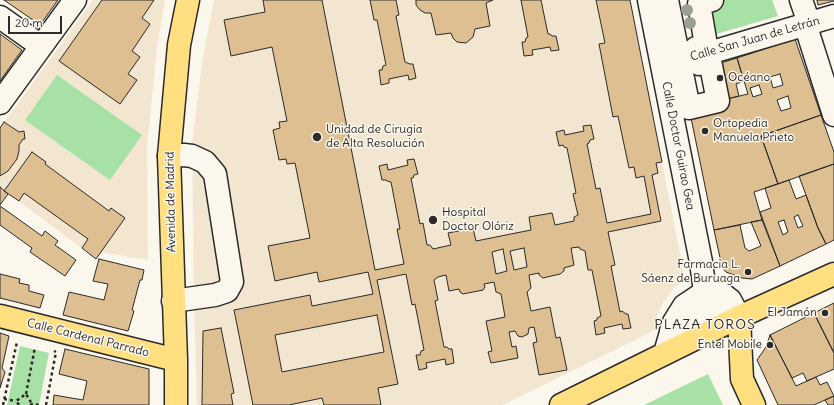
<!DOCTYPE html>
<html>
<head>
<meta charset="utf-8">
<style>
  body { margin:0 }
  #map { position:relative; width:834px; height:405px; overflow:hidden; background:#fbf7ec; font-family:Delius,sans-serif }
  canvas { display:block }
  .scale { position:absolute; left:8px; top:16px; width:54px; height:18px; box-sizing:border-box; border:2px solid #2b2b2b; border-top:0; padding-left:5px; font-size:12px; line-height:14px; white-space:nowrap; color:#2b2b2b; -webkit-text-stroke:3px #fbf7ec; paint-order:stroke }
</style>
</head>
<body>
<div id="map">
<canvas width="834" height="405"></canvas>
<div class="scale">20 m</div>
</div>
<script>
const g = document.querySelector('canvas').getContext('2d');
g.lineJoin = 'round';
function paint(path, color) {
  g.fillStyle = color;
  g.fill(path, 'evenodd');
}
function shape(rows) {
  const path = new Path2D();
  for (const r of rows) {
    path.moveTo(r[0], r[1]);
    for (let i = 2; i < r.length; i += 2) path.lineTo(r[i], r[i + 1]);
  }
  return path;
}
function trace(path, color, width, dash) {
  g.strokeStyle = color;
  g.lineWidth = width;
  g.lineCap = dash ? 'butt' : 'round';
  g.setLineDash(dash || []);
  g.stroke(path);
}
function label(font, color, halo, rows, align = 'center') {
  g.font = font + ' Delius,sans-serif';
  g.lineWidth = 3;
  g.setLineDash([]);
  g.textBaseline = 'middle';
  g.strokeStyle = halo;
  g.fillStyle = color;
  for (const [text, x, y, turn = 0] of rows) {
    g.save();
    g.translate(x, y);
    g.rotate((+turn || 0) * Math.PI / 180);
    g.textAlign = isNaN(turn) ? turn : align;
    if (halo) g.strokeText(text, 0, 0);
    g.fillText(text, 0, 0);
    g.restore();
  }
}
paint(shape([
  [93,0,165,0,157,48,147,146,148,260,101,252,96,259,0,187,0,128],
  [214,0,630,0,685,279,673,289,663,303,657,317,655,330,503,405,197,405,194,298,192,142,203,57]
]), '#f2e6d1');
paint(shape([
  [712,0,772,0,778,16,706,37],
  [57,75,142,135,110,180,25,120],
  [20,346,49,353,39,405,7,405],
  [708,374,723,405,644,405]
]), '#a8e1a6');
const building = shape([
  [4,0,58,0,40,25,4,0],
  [102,0,154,0,142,18,150,24,132,51,140,57,128,74,137,80,120,104,59,61,102,0],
  [263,0,322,0,375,270,404,264,397,229,400,229,391,182,387,181,386,180,382,180,379,166,387,164,388,170,408,165,407,160,414,159,418,174,414,175,413,178,411,178,420,224,423,223,427,245,430,245,433,249,451,245,448,233,473,228,476,241,531,230,529,217,552,213,555,225,574,221,574,217,578,215,573,194,576,193,567,148,564,147,563,145,559,146,556,132,564,130,565,135,584,131,583,126,591,125,594,139,590,140,589,143,587,144,596,189,600,188,607,223,651,214,644,176,636,178,634,167,629,168,618,116,613,117,599,44,605,43,596,0,630,0,662,162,656,163,658,173,652,175,661,221,608,232,615,265,611,266,620,312,622,311,626,314,628,314,631,328,623,329,622,324,604,328,605,333,596,335,594,321,597,320,597,318,601,316,592,270,588,270,585,251,580,249,579,247,571,248,574,265,564,268,564,271,560,274,543,278,539,275,539,273,529,275,531,288,527,292,531,311,550,307,556,338,560,337,567,370,539,375,533,343,537,342,534,327,529,328,528,334,522,337,518,336,515,331,509,332,512,347,516,346,518,358,491,363,488,352,492,351,486,321,505,317,501,294,496,292,494,282,484,284,485,287,483,290,463,294,460,292,459,289,449,291,446,275,438,277,434,280,438,300,435,301,444,347,447,347,449,349,452,349,454,363,446,365,445,359,426,363,427,368,419,370,416,355,420,355,421,351,424,350,415,304,412,305,406,274,377,280,398,384,378,388,381,405,324,405,322,398,289,405,253,405,234,310,310,295,312,306,373,294,368,272,319,282,317,272,275,281,268,246,310,238,295,163,287,164,286,159,279,160,273,130,280,128,279,122,287,121,272,47,231,56,224,20,265,12,263,0],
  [524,248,527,267,514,270,510,251,524,248],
  [503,249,507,271,496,274,492,252,503,249],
  [377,315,384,352,282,372,275,335,377,315],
  [370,0,396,0,399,15,396,16,405,62,410,64,413,64,416,78,409,80,408,75,389,79,389,83,381,85,379,70,382,70,383,66,386,65,377,20,374,20,370,0],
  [416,0,493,0,486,3,490,26,475,29,473,37,466,43,457,42,453,38,451,33,436,35,431,13,425,13,420,10,416,5,416,0],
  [521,0,541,0,548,34,550,34,552,36,556,36,559,50,551,51,550,47,532,50,533,55,524,56,522,42,525,42,526,38,528,37,521,0],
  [817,0,834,0,834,1,818,5,817,0],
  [0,34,22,50,0,81,0,34],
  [795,39,821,115,761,136,778,184,754,192,762,220,714,230,689,108,748,94,737,58,795,39],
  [780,74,783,85,773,88,770,77,780,74],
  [759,85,762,94,753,97,750,88,759,85],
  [788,96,791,108,781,111,777,100,788,96],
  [737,58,744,81,736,84,739,96,718,101,711,66,737,58],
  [821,115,834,152,834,164,778,184,761,136,821,115],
  [4,122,19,132,24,131,25,139,23,139,19,145,19,151,17,159,8,171,0,176,0,128,4,122],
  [32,152,46,162,45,164,109,211,111,208,125,218,96,259,82,248,88,239,24,193,19,201,4,191,32,152],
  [834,164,834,240,826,244,818,228,799,176,834,164],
  [789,180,796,199,806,195,818,228,826,244,780,266,760,212,771,208,765,188,789,180],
  [798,215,803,226,798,228,794,217,798,215],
  [784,220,788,232,783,235,778,222,784,220],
  [0,187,8,194,0,205,0,187],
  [0,206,42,236,45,231,58,241,55,245,76,260,65,276,30,252,32,248,0,225,0,206],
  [762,220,780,266,752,279,742,278,726,272,722,267,714,230,740,225,745,248,749,251,761,246,751,222,762,220],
  [99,259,144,270,142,280,140,280,132,310,134,311,128,331,63,315,69,292,104,300,108,284,93,281,99,259],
  [0,274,20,279,19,283,29,285,29,291,44,295,40,308,0,298,0,274],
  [834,303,834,353,814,313,834,303],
  [814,313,834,353,834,369,807,381,803,373,792,378,770,335,814,313],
  [221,328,234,393,231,394,233,405,202,405,203,331,221,328],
  [0,333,9,336,2,368,5,372,0,388,0,333],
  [770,335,796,386,816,377,820,385,827,382,834,396,814,405,778,405,757,360,766,347,770,335],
  [65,349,149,369,149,405,53,405,54,395,83,400,87,381,59,374,65,349],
  [834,396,834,405,828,405,825,400,834,396]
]);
paint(building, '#ddbf91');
trace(building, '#2b2b2b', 1);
const minor = shape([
  [649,0,701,262,705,292],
  [667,0,689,108,718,101,710,61,699,64,695,62,692,58,692,52,696,48,706,45,699,4,712,0],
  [801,0,809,23,808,33,834,115],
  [0,17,41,46],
  [692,58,834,16],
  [0,103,75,0],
  [169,156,184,155,192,156,205,162,215,174,232,282,227,291,215,295,173,301],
  [671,331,730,300],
  [665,353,674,322,684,306,705,292,720,292,730,300,739,317]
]);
const major = shape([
  [0,316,176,360],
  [739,317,742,379,754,405],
  [176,405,176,360,169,156,179,45,188,0],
  [561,405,739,317,834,274]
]);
trace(minor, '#2b2b2b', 25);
trace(major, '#2b2b2b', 25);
trace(shape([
  [26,394,35,347],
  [4,399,16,401],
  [3,405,17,342,18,342],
  [19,405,16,401,26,394,32,404],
  [30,405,32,404,41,405],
  [46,405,56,352,54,351]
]), '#2b2b2b', 2.5, [3, 3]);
trace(minor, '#fbf7ec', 22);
trace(major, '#ffdf80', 22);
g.fillStyle = '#9aa093';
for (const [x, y] of [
  [687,10],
  [690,23]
]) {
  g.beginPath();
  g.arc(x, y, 6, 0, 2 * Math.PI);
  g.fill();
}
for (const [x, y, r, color] of [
  [720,78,4,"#2b2b2b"],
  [705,131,4,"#2b2b2b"],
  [317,137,5,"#2b2b2b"],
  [433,220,5,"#2b2b2b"],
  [748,272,4,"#2b2b2b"],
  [825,313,4,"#2b2b2b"],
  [770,345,4,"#2b2b2b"]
]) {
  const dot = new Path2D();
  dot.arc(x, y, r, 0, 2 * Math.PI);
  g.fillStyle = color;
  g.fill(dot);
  trace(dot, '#fbf7ec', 1.5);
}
label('12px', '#2b2b2b', '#fbf7ec', [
  ["Calle San Juan de Letrán",755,39,-16],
  ["Calle Doctor Guirao Gea",678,146,79],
  ["Avenida de Madrid",171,202,-91],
  ["Calle Cardenal Parrado",88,338,14]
]);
label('12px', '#2b2b2b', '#fbf7ec', [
  ["Océano",728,78],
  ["Ortopedia",713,124],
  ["Manuela Prieto",713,138],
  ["Unidad de Cirugía",326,130],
  ["de Alta Resolución",326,144],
  ["Hospital",442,213],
  ["Doctor Olóriz",442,227],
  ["Farmacia L.",740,265,"right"],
  ["Sáenz de Buruaga",740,279,"right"],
  ["El Jamón",817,313,"right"],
  ["Entel Mobile",762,345,"right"]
], 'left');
g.letterSpacing = '1px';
label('14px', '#2b2b2b', '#fbf7ec', [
  ["PLAZA TOROS",705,325]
]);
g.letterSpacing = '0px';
</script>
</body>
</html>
